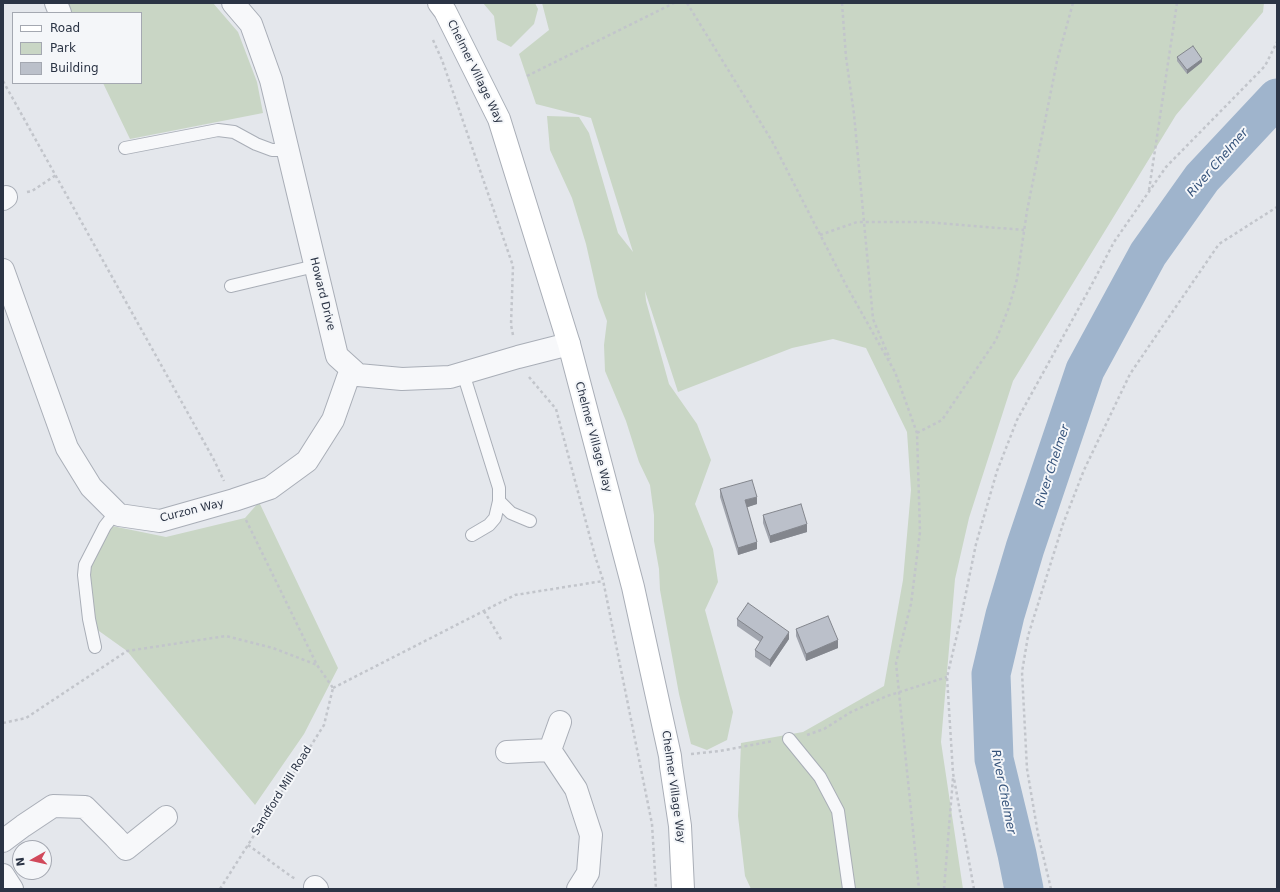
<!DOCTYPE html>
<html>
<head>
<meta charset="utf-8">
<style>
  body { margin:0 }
  #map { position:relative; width:1280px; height:892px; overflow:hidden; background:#e4e7ec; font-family:"DejaVu Sans",sans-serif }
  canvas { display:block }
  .frame { position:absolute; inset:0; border:4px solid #2b3445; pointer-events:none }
  .legend { position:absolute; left:12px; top:12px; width:130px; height:72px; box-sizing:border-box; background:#f4f6f9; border:1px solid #a4a8b1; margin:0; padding:5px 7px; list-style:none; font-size:12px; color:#2b3445 }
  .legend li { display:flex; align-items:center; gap:8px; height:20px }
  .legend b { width:20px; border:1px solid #a4a8b1 }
  .north { position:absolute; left:12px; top:840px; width:40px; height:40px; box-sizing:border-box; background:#f4f6f9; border:1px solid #a4a8b1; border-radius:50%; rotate:262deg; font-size:11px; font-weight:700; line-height:16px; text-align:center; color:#2b3445 }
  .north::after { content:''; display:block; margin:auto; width:14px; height:18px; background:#d1495b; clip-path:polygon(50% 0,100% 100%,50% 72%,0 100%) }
</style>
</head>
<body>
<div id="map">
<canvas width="1280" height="892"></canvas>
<div class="frame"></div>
<ul class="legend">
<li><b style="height:5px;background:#fff"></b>Road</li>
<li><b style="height:11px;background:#c9d6c5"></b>Park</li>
<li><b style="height:11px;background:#bbc0ca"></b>Building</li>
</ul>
<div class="north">N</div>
</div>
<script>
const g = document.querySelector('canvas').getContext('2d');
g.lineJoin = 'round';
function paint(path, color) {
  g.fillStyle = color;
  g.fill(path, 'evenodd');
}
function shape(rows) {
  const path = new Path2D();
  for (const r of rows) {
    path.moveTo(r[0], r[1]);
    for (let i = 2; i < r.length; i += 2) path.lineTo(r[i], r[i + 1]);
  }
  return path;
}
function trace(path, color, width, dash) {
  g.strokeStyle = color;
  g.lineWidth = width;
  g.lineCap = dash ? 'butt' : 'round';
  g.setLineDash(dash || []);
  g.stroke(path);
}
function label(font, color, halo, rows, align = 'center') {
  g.font = font + ' "DejaVu Sans",sans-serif';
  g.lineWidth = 4;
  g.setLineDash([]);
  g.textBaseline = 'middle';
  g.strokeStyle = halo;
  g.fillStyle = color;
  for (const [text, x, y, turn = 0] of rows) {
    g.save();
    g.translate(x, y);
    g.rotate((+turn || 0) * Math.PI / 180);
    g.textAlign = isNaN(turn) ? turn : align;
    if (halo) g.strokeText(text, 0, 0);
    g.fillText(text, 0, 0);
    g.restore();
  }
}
paint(shape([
  [68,3,213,3,238,32,257,82,263,113,130,139,103,83,141,83,141,13,71,13],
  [483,3,535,3,538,9,534,24,511,47,497,40,494,16],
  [542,3,1264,3,1263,12,1176,115,1013,381,969,518,955,579,941,742,963,889,751,889,745,876,738,816,741,743,803,732,884,686,903,580,911,490,907,432,866,348,833,339,792,348,678,392,645,291,646,301,669,384,697,424,711,460,695,504,713,549,718,582,705,610,733,712,727,740,707,750,691,744,679,694,660,590,659,569,654,541,654,515,650,485,639,462,626,421,605,371,604,345,607,321,598,297,586,244,572,198,550,150,547,116,579,117,589,133,618,233,633,252,591,118,536,104,519,54,549,30],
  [259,502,338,668,304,734,255,805,127,651,92,626,88,568,112,526,166,537,245,518]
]), '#c9d6c5');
trace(shape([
  [1024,889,1017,854,994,759,991,674,1005,615,1025,548,1085,370,1148,254,1202,178,1277,98]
]), '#9fb4cc', 39);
const lane = shape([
  [125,148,218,130,234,132,256,144,272,150,287,150],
  [231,286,315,266],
  [463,373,499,488,499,501,495,518,489,525,472,535],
  [499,501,511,513,530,521],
  [95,647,89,619,84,575,85,565,105,526,116,512],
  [789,739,820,777,838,811,849,889]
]);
const street = shape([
  [56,3,60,13],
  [233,3,251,24,271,80,337,356,358,375,402,379,450,377,518,357,569,344],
  [3,199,6,197],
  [3,270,67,448,91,487,119,515,160,521,234,500,270,488,307,461,333,420,351,369],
  [550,750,560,722],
  [507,752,550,750,576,789,591,835,588,873,578,889],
  [3,841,23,826,53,806,85,807,115,837,126,849,166,817],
  [3,875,12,889],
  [315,887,317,889]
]);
const secondary = shape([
  [439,3,445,11,499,119,569,344,633,587,670,756,671,766,680,826,683,889]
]);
trace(lane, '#a9aeb7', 14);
trace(street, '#a9aeb7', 24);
trace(secondary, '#a9aeb7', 24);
trace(shape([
  [687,3,772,141,846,285,895,372,917,433,920,532,911,604,896,663,919,889],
  [842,3,846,57,854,114,873,319,890,359],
  [433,40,442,60,513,266,511,325,513,335],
  [527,76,674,3],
  [3,81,214,460,224,481],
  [1149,190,1177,3],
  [27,192,32,191,56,175],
  [820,235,857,222,924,222,1024,230],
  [529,377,556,409,595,556,603,580,652,824,656,889],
  [917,433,942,420,996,340,1009,307,1017,279,1027,211,1057,61,1073,3],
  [246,520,317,665,333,688],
  [484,611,502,641],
  [333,688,515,595,603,581],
  [3,723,26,718,127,651,226,636,273,648,317,665],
  [807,735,824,729,851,712,887,696,947,677],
  [691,754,720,751,773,741],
  [248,845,292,877,296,879],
  [220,889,324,725,333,688],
  [944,889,953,778],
  [974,889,953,773,947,677,960,622,976,544,997,471,1017,420,1091,286,1114,242,1166,167,1265,66,1277,42],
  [1051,889,1038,834,1027,769,1022,672,1028,636,1063,524,1084,470,1130,374,1160,330,1219,244,1277,207]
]), '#c2c5cb', 2.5, [3, 3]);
trace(lane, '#f7f8fa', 12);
trace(street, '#f7f8fa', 22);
trace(secondary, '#fff', 22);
paint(shape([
  [1177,57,1202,62,1187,74,1177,61],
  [720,489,757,504,747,507,757,549,738,555,720,497],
  [763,515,807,532,770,543,763,523],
  [737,619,789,639,770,667,755,657,755,650,760,642,737,626],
  [796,629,838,648,806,661,796,636]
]), '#a1a5ae');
paint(shape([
  [1202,59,1202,62,1187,74,1187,70],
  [757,497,757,504,745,508,745,500],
  [807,524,807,532,770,543,770,536],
  [757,542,757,549,738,555,738,548],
  [789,632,789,639,770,667,770,660],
  [838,640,838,648,806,661,806,654]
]), '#83868d');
const building = shape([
  [1193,46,1202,59,1187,70,1177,57,1193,46],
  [752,480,757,497,745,500,757,542,738,548,720,489,752,480],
  [801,504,807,524,770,536,763,515,801,504],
  [748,603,789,632,770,660,755,650,763,637,737,619,748,603],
  [828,616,838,640,806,654,796,629,828,616]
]);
paint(building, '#bbc0ca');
trace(building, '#83868d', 1);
label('11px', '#2b3445', '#f4f6f9', [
  ["Chelmer Village Way",475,72,64],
  ["Howard Drive",322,294,76],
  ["Chelmer Village Way",593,437,75],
  ["Curzon Way",192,511,-14],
  ["Chelmer Village Way",673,787,82],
  ["Sandford Mill Road",282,791,-58]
]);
label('italic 12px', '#34527a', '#f4f6f9', [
  ["River Chelmer",1218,163,-49],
  ["River Chelmer",1053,466,-72],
  ["River Chelmer",1003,792,79]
]);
</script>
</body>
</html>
